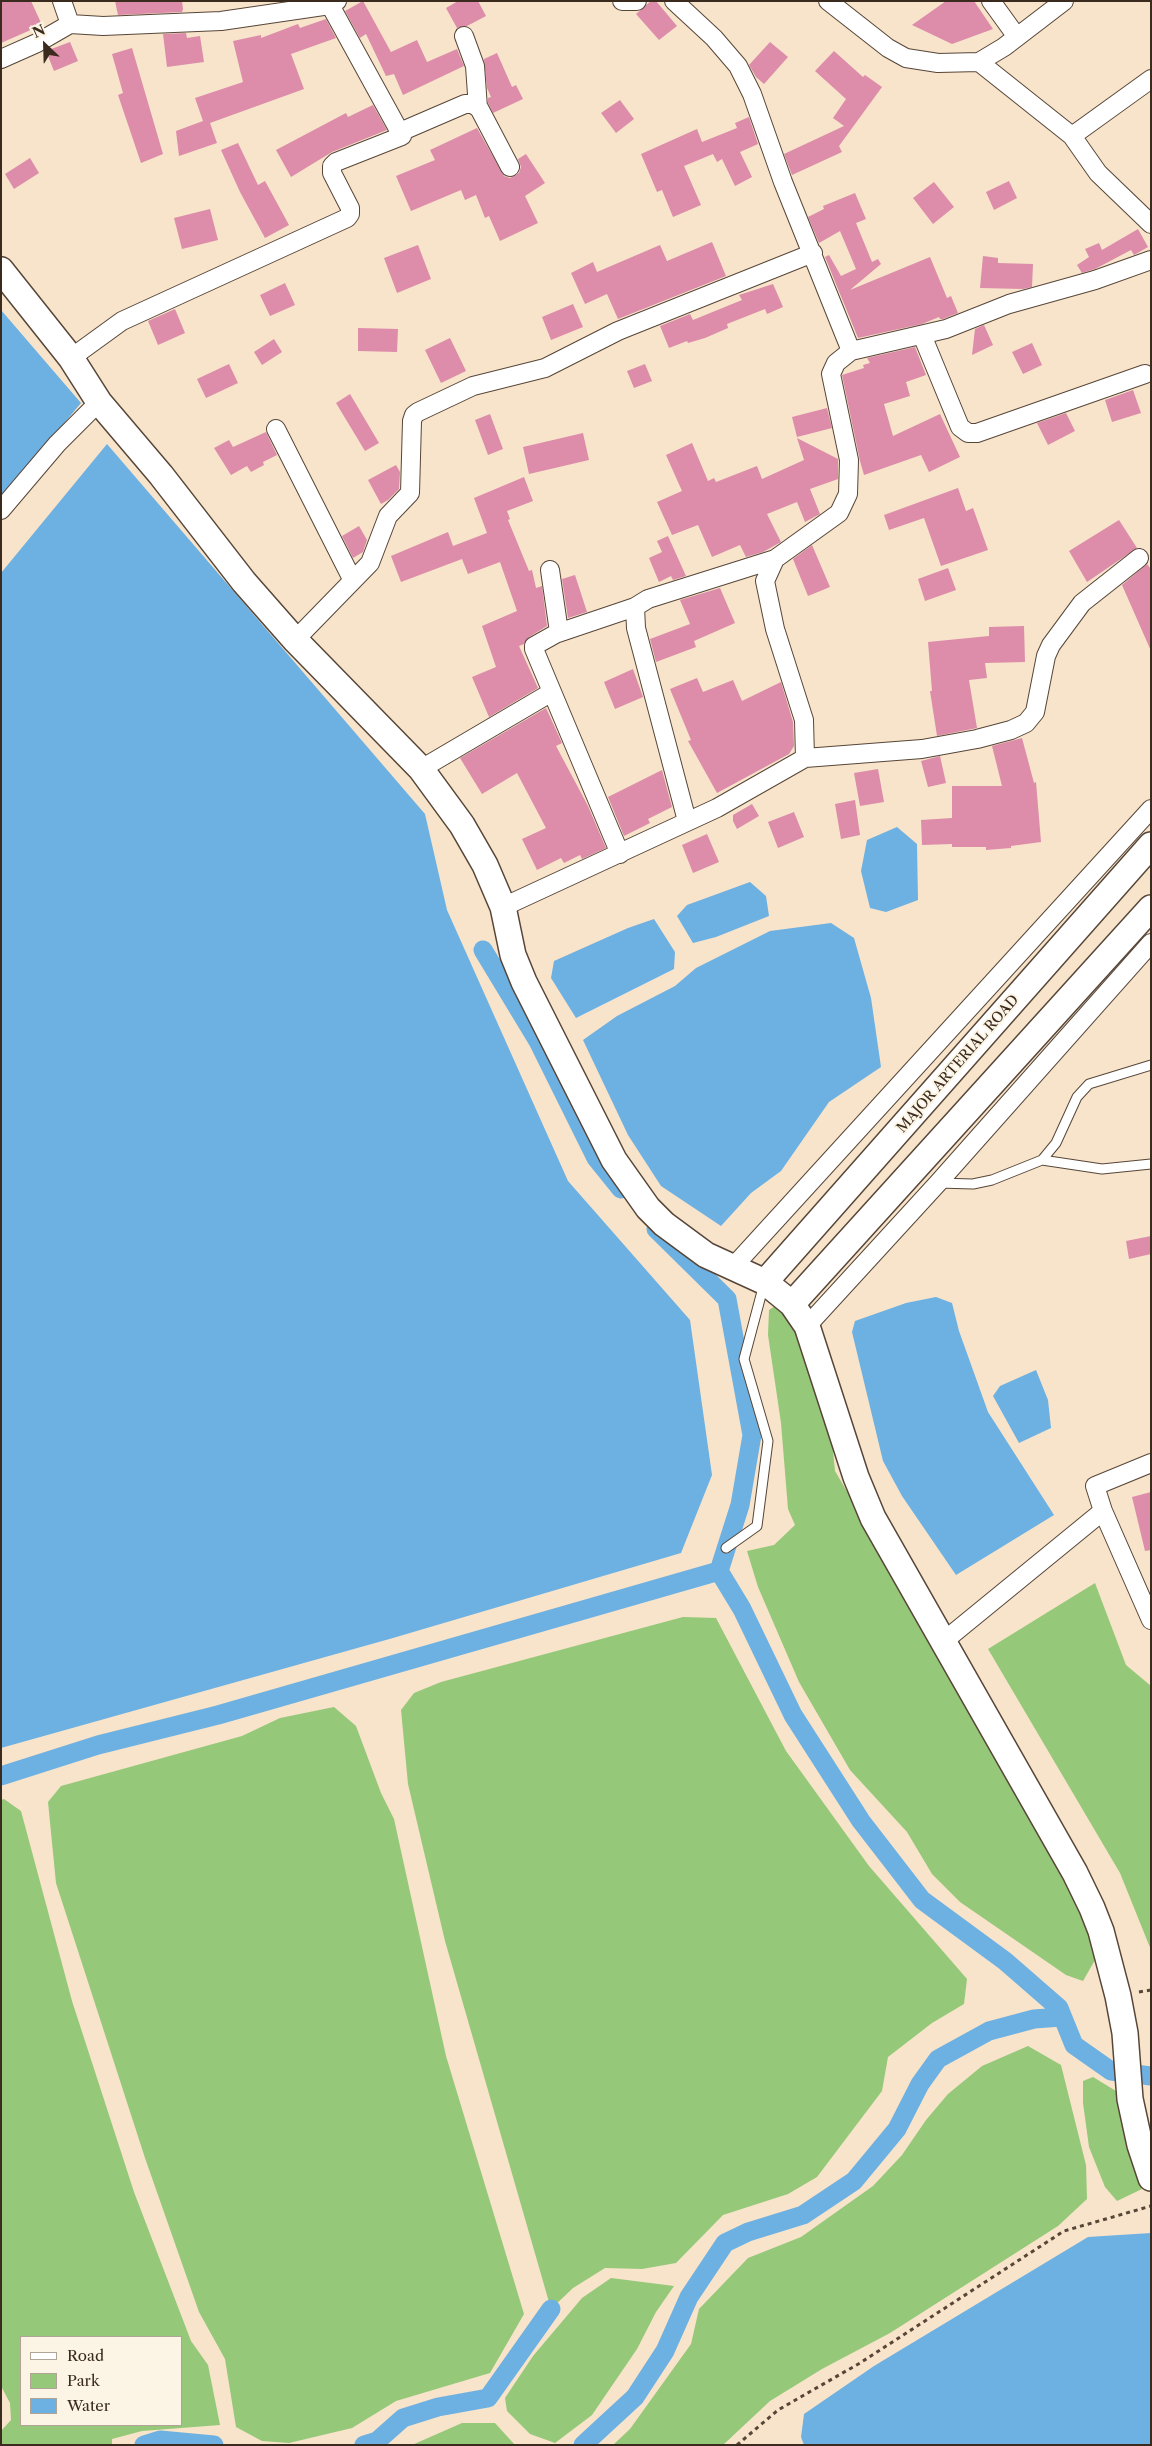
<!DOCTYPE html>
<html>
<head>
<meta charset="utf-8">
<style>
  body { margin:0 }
  #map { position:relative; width:1152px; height:2446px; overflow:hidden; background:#f7e4cb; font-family:"Libre Caslon Text",serif }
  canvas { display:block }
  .frame { position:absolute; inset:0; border:2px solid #3b2a1e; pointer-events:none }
  .legend { position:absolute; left:20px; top:2336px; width:162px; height:90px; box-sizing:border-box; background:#fcf5e5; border:1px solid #afa495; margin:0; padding:6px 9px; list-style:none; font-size:15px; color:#3b2a1e }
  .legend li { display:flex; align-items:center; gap:10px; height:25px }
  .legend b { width:25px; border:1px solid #afa495 }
  .north { position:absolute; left:20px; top:20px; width:50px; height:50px; -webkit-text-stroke:4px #fcf5e5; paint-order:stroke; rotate:336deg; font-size:14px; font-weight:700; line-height:20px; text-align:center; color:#3b2a1e }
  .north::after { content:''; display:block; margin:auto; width:18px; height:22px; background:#3b2a1e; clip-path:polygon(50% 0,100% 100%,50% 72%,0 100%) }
</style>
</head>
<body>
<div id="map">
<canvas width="1152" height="2446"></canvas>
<div class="frame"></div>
<ul class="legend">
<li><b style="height:6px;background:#fff"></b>Road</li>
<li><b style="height:14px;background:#95c878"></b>Park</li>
<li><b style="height:14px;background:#6db0e2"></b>Water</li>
</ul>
<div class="north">N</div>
</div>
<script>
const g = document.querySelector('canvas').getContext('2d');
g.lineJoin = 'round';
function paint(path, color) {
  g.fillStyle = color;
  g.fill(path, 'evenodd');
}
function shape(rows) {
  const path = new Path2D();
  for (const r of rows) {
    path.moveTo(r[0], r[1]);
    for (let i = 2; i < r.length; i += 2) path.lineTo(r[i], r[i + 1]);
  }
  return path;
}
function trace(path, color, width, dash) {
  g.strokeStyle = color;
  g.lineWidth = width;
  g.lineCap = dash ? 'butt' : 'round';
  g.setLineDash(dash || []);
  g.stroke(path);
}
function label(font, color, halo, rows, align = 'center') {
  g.font = font + ' "Libre Caslon Text",serif';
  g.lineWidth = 4;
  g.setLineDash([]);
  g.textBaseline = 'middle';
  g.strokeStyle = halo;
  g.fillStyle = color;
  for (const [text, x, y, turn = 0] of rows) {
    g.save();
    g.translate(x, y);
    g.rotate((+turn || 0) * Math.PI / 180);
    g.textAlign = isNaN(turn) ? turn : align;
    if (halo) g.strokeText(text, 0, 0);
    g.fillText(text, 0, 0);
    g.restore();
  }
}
paint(shape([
  [778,1304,806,1345,830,1422,835,1471,910,1599,1091,1925,1095,1960,1083,1981,1066,1975,960,1902,932,1874,907,1832,850,1770,799,1682,758,1587,747,1551,774,1545,795,1525,788,1509,781,1423,768,1335,769,1310],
  [1095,1583,1126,1665,1151,1686,1151,1950,1120,1873,988,1649],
  [683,1617,716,1618,786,1751,869,1866,967,1979,964,2004,932,2023,888,2057,882,2091,817,2177,788,2194,723,2215,676,2263,642,2269,605,2268,573,2288,551,2309,445,1941,408,1784,401,1710,414,1693,441,1682],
  [334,1707,356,1726,381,1793,394,1819,446,2056,524,2314,490,2373,396,2401,352,2428,289,2443,262,2441,236,2427,225,2359,199,2312,145,2158,56,1883,48,1802,61,1786,242,1736,280,1718],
  [4,1799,21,1811,72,2001,134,2192,191,2341,208,2365,220,2425,142,2431,112,2439,112,2445,1,2445,1,2431,11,2420,10,2403,1,2386,1,1800],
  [181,2337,181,2425,21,2425,21,2337],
  [1028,2046,1061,2065,1086,2165,1087,2199,1058,2226,890,2333,822,2369,770,2401,723,2445,613,2445,630,2429,691,2344,699,2309,748,2258,801,2237,873,2186,902,2155,926,2120,948,2094,982,2066],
  [1093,2077,1116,2091,1142,2189,1117,2201,1105,2187,1089,2147,1083,2103,1083,2081],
  [611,2278,674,2286,656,2312,637,2349,592,2415,555,2443,530,2434,507,2411,505,2398,533,2356,582,2298],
  [462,2423,495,2423,515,2445,412,2445]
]), '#95c878');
paint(shape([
  [1,310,81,403,1,499],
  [107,444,425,814,447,910,568,1181,690,1320,712,1475,681,1553,393,1638,1,1748,1,573],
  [897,827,917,844,918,900,886,912,870,908,861,871,867,840],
  [750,882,766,896,769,916,716,937,693,943,677,916,687,905],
  [654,919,675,952,674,969,576,1018,551,978,554,961,628,928],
  [831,923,854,938,871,998,881,1067,829,1102,781,1171,751,1193,721,1226,661,1186,628,1135,583,1040,617,1016,675,986,696,968,770,931],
  [936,1297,952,1303,959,1331,988,1412,1054,1515,956,1575,902,1496,883,1461,852,1332,855,1321,906,1303],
  [1036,1370,1048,1400,1051,1428,1019,1443,993,1396,1000,1386],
  [1151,2233,1151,2445,804,2445,801,2437,804,2414,874,2366,1088,2237]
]), '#6db0e2');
trace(shape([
  [483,950,538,1041,596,1158,621,1189],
  [656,1229,727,1299,752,1435,740,1505,719,1571],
  [1,1776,98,1745,218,1715,719,1571,742,1609,793,1715,861,1821,922,1900,1005,1961,1059,2008,1074,2045,1111,2071,1151,2076],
  [144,2445,160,2440,214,2445],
  [364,2445,377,2441,403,2418,438,2407,488,2398,551,2309],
  [583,2445,635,2397,665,2351,689,2297,725,2243,748,2232,803,2215,854,2181,897,2129,920,2084,938,2059,989,2031,1034,2019,1062,2017]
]), '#6db0e2', 19);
paint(shape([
  [1,1,31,1,42,25,1,43],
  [115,1,182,1,183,9,182,12,118,15],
  [363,1,391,52,417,40,427,62,457,49,464,66,403,95,394,74,386,76,366,34,360,38,345,11],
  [458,1,478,1,486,16,467,26,457,28,446,8],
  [651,1,656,1,677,26,659,40,636,14],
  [946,1,974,1,993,29,952,44,912,25],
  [326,19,336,38,291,54,304,89,210,123,217,143,179,156,176,131,203,121,195,98,243,82,233,41,261,35,261,38,298,24,300,28],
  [186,33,187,38,200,36,204,62,167,67,163,34],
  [70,42,78,61,54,71,46,51],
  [770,42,788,57,764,84,756,77,749,65],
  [132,48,163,154,141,163,118,95,123,93,112,54],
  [834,51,863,77,865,75,882,87,839,146,842,152,792,175,784,154,844,126,833,118,846,99,815,71],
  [497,53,512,87,516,85,523,99,493,113,488,103,488,98,491,97,487,88,484,59],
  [620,100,634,119,616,133,601,113],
  [373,105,387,130,332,152,291,177,276,150,346,113,348,117],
  [749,117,758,144,740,152,752,177,735,186,722,159,717,162,713,154,684,166,701,205,673,217,662,190,657,192,641,154,697,129,702,142,737,128,735,123],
  [477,128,504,176,510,178,519,173,521,167,518,159,526,154,545,183,525,196,538,223,500,241,489,216,485,218,476,195,465,200,461,190,411,211,396,176,435,160,430,150],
  [238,143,258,185,265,181,289,225,265,238,240,192,221,150],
  [30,158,39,173,14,189,5,174],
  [1009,181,1017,198,994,210,986,192],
  [934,182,954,207,933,224,913,198],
  [855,193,866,219,856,223,872,262,878,259,881,264,850,290,930,257,947,298,951,296,958,313,943,319,940,319,939,317,922,324,858,338,825,257,829,255,841,276,856,269,840,231,819,243,808,217,824,209,823,206],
  [210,209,218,240,182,249,174,218],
  [1138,229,1148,247,1134,255,1131,250,1095,269,1082,273,1077,265,1089,257,1085,249,1099,243,1102,250],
  [712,242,726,276,618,319,607,294,585,304,571,273,593,262,597,272,660,245,667,261],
  [418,245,431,279,397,293,384,258],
  [983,256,998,258,998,263,1033,264,1032,287,1023,289,980,288],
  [285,283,295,305,270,316,260,295],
  [773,284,783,307,767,314,765,309,727,324,728,328,705,338,688,343,687,341,669,348,660,326,690,314,693,320,742,300,739,295],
  [573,304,583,327,551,340,542,317],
  [175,309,185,333,158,345,148,321],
  [984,325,993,345,972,355,975,329],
  [358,328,398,329,397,352,358,351],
  [450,338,466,371,441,383,425,350],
  [274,339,282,352,262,365,254,352],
  [1032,343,1042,365,1023,374,1012,352],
  [915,347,926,375,906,382,910,396,884,404,893,436,940,414,960,457,929,472,921,455,864,475,860,461,842,375,864,368,863,365,870,363,867,358],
  [229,364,238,383,206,398,197,379],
  [645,364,652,381,634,388,627,371],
  [1133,390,1141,413,1112,422,1105,400],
  [350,394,379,443,365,451,336,403],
  [827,408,832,428,797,437,792,417],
  [1066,413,1075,431,1048,445,1037,423],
  [490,414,503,449,488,455,475,420],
  [266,432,277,455,263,462,264,465,251,472,247,466,231,475,214,448,229,440,233,447],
  [583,433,589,460,529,474,523,447],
  [797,438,838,459,838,479,810,489,820,514,805,522,797,502,767,514,781,542,763,552,746,557,740,545,712,557,698,525,672,535,657,502,682,491,666,455,692,443,708,481,714,478,716,482,757,466,762,479,804,460],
  [396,465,400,472,399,489,388,500,381,504,368,480],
  [524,477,533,501,507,511,510,519,508,520,529,571,532,570,536,588,542,586,547,626,529,637,524,644,519,646,538,688,489,717,472,677,496,667,482,626,517,611,500,562,468,574,462,559,401,582,391,556,448,532,453,546,487,533,474,498],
  [958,488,966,511,973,508,988,550,941,566,924,518,889,530,884,515],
  [1119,520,1137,548,1087,582,1069,551],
  [359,526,367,540,363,552,353,558,342,536],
  [668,536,686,576,673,580,671,576,659,582,649,558,662,552,657,541],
  [812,545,830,587,808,596,793,559],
  [1147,564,1151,569,1151,651,1122,585],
  [948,568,956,590,925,601,918,579],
  [575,575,587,612,568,618,562,579],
  [720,588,735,623,694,641,696,647,656,662,650,639,690,624,680,600],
  [1024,626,1025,662,985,663,987,678,969,680,977,728,937,736,930,691,932,691,928,642,989,636,989,627],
  [633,669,643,697,615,709,604,682],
  [697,678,703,692,733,680,742,701,781,682,793,722,794,746,789,754,717,793,688,741,691,740,670,689],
  [546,708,562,743,556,746,588,806,606,848,582,859,580,855,564,863,561,858,537,870,522,839,546,828,517,773,482,794,460,758],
  [1022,738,1034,783,1036,782,1041,842,1011,846,1011,848,986,850,986,847,952,847,952,844,922,845,921,820,952,818,952,786,1002,786,992,746],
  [940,756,946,783,928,787,921,761],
  [878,769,884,802,860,806,854,773],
  [662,770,672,807,648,819,650,823,624,836,608,797],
  [855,800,860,835,841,839,835,804],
  [752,804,759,816,737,829,733,821,733,815],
  [794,812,804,837,778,848,768,822],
  [707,834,719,862,693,873,682,845],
  [1151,1236,1151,1254,1129,1259,1126,1241],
  [1151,1492,1151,1550,1145,1551,1132,1497]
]), '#dd8caa');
const lane = shape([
  [1042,1160,1102,1169,1151,1164],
  [938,1183,973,1184,992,1180,1042,1160,1056,1143,1077,1097,1089,1084,1151,1065],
  [726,1548,757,1526,768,1441,744,1359,764,1284]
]);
const street = shape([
  [622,1,637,1],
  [828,1,888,48,906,58,938,63,979,62,1004,47,1064,1],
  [991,1,1017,37],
  [70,24,103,26,221,21,330,5],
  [464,36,475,66,478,108],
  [1,59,37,43,70,24,62,1],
  [979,62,1072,136,1098,173,1151,224],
  [400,132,465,104,472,104,479,108,510,167],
  [1072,136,1151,79],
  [922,335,960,427,968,433,977,433,1145,374],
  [851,351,946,329,1009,304,1095,280,1151,260],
  [71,358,122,321,347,218,350,214,350,208,332,173,332,166,336,162,402,136,330,5,337,1],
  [276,429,352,579],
  [1,510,57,444,99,402],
  [550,570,559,632,534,646,534,649,620,854],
  [558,633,635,607],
  [295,640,370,563,388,516,410,493,412,421,414,415,418,412,473,386,545,368,618,331,813,253],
  [805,758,922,749,977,739,1011,730,1026,723,1035,712,1046,656,1051,645,1082,603,1139,558],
  [421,769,552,692],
  [687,821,636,628,635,607,648,599,775,559],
  [503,907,717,808,805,758,804,720,775,629,765,581,775,559,839,513,848,494,849,460,831,374,836,363,851,351,783,182,752,94,738,66,714,38,674,1],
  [733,1267,1151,809],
  [807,1326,938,1183,1151,943],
  [1103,1511,1095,1486,1151,1463],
  [944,1641,1103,1511,1151,1620]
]);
const secondary = shape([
  [1,270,71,358,99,402,161,475,244,582,295,640,421,769,462,825,485,865,503,907,513,955,524,982,614,1160,648,1208,664,1224,706,1255,765,1282,792,1304,807,1326,856,1477,873,1518,1075,1873,1092,1908,1101,1931,1118,1996,1125,2033,1130,2099,1140,2145,1151,2178],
  [765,1282,1151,845],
  [792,1304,1151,908]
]);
trace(lane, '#574638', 11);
trace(street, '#574638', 20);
trace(secondary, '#574638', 28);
trace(shape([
  [1139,1992,1151,1990],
  [737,2445,778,2410,860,2363,1064,2231,1151,2206]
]), '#574638', 3, [4, 4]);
trace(lane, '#fff', 9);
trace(street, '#fff', 18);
trace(secondary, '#fff', 25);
label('14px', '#3b2a1e', '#fcf5e5', [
  ["MAJOR ARTERIAL ROAD",958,1064,-49]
]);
</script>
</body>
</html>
